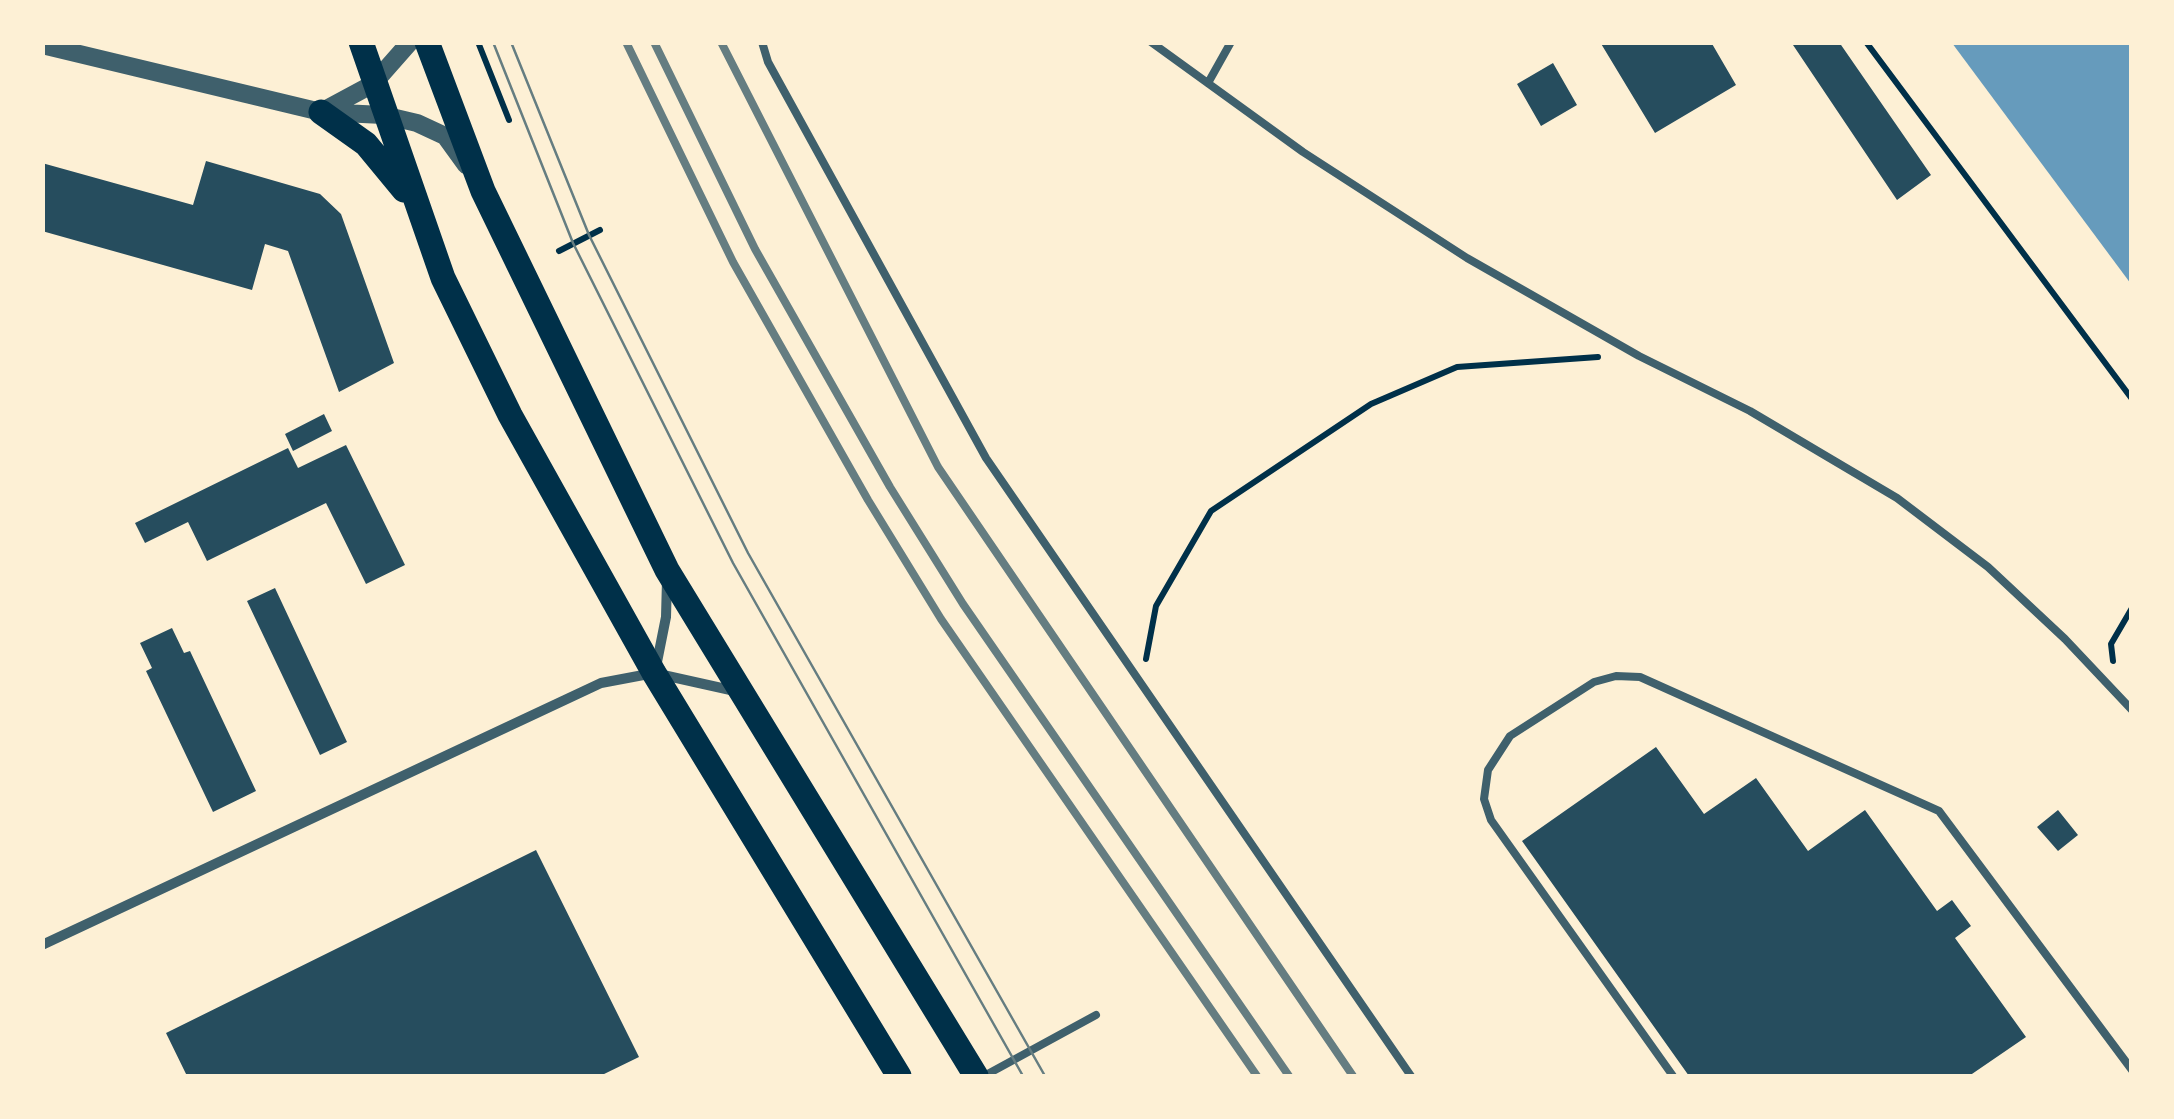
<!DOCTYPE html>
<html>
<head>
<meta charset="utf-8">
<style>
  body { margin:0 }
  #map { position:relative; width:2174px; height:1119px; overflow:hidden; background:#fdf0d5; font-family:"Noto Sans",sans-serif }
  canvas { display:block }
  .frame { position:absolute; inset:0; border:45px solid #fdf0d5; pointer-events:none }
</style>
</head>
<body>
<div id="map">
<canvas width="2174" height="1119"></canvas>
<div class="frame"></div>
</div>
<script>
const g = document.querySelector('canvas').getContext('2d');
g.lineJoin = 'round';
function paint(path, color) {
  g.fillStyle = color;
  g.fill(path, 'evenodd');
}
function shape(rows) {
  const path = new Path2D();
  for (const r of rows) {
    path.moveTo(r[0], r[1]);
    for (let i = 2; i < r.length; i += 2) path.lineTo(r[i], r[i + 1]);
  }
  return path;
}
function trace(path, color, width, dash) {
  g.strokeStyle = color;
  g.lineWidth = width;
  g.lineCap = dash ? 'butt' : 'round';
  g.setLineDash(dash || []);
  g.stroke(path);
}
paint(shape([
  [1952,43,2131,43,2131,284]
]), '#669bbc');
paint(shape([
  [1600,42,1711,42,1736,85,1655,133],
  [1791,42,1839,42,1931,175,1897,200],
  [1553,63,1577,105,1541,126,1517,84],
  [206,161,320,194,341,214,394,363,339,392,288,251,265,244,252,290,42,231,42,163,193,205],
  [324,414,332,431,293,451,285,434],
  [346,445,405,565,366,584,326,503,207,561,188,522,145,543,135,523,288,448,298,468],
  [275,588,347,742,320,755,247,601],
  [172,628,184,653,190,651,256,791,213,812,146,671,152,668,140,643],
  [1656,747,1704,814,1756,778,1808,851,1865,810,1937,911,1952,900,1971,926,1955,938,2026,1037,1969,1076,1689,1076,1522,841],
  [2058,810,2078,835,2058,851,2037,827],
  [536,850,639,1057,600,1076,187,1076,166,1033]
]), '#264d5e');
trace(shape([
  [478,42,509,120],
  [1866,42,2132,399],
  [559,251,600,230],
  [1146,659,1156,606,1211,511,1371,404,1457,367,1598,357],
  [2113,661,2111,644,2132,608]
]), '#003049', 6);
trace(shape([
  [762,42,768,62,986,458,1411,1076],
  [1151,42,1303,152,1467,258,1639,356,1750,411,1897,498,1988,567,2065,639,2132,710],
  [1208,83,1231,42],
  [984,1076,1096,1015],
  [1673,1076,1491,820,1484,799,1488,770,1510,736,1594,682,1616,676,1640,677,1939,811,2132,1070]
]), '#3f606c', 8);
trace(shape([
  [656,667,666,617,667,580],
  [42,945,601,683,654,673,735,691]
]), '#3f606c', 10);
trace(shape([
  [42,45,321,112,383,115,417,123,445,136,466,165],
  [321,112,373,84,410,42]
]), '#3f606c', 18);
trace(shape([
  [361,42,443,278,510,415,654,673,899,1076],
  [427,42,483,191,667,570,976,1076],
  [321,112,366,144,404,190]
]), '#003049', 25);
trace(shape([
  [493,42,573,243,733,563,1023,1076],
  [511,42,589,235,748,553,1045,1076]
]), '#657d81', 2.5);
trace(shape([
  [626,42,733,262,868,500,941,619,1257,1076],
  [654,42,755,249,890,487,963,604,1289,1076],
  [721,42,938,467,1353,1076]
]), '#657d81', 8);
</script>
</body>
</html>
